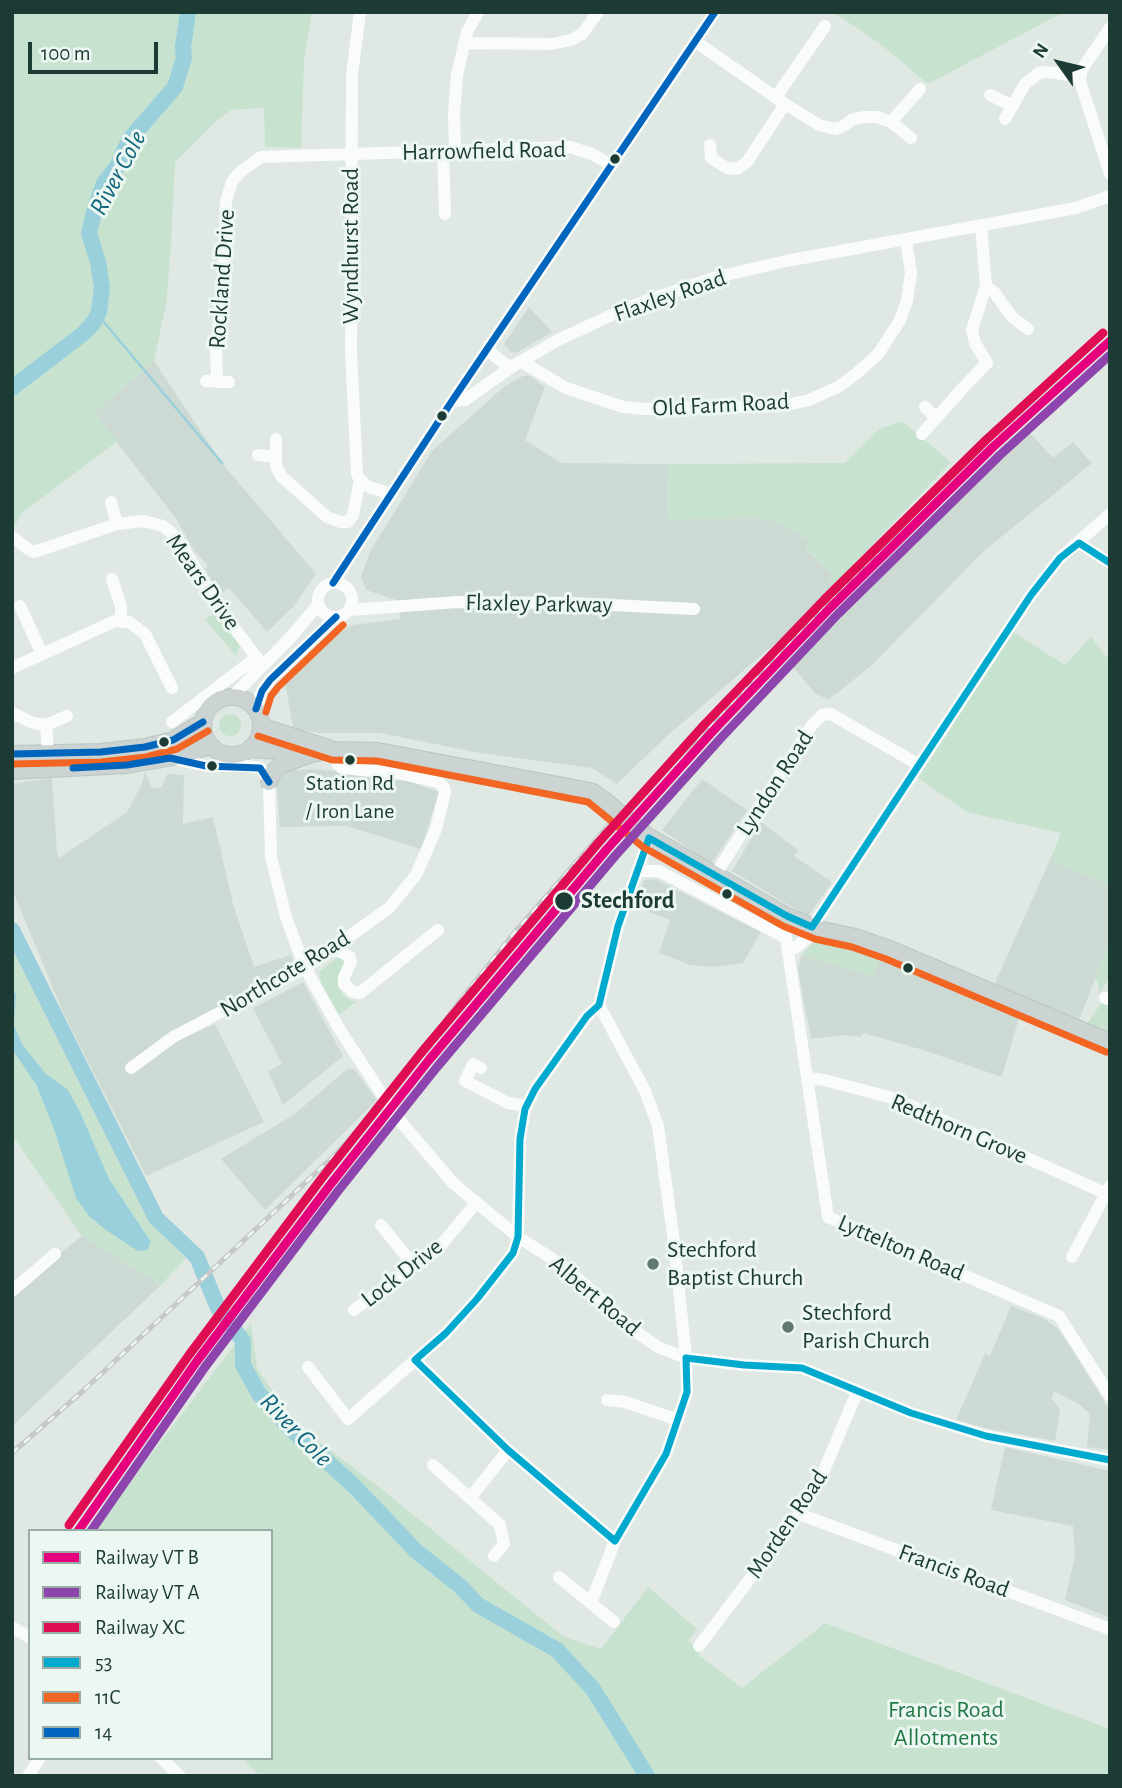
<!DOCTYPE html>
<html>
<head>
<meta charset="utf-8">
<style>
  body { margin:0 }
  #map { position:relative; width:1122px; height:1788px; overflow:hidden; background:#e0e8e4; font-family:"Alegreya Sans",sans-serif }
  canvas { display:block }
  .frame { position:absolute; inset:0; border:14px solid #1c3b34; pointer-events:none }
  .legend { position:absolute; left:28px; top:1529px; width:245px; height:231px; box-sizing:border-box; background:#edf7f2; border:2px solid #99aca6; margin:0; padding:9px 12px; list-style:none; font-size:21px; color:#1c3b34 }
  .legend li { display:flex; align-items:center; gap:14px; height:35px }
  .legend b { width:35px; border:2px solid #99aca6 }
  .north { position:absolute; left:1024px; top:28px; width:70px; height:70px; -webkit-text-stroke:5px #edf7f2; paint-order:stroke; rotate:304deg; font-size:19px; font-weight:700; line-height:28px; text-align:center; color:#1c3b34 }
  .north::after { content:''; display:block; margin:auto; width:24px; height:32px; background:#1c3b34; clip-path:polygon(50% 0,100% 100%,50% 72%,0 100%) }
  .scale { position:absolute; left:28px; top:42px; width:130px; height:32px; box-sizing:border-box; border:4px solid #1c3b34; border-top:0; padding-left:9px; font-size:21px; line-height:24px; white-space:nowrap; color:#1c3b34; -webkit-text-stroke:5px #edf7f2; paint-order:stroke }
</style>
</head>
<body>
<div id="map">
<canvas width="1122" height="1788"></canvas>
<div class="frame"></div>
<ul class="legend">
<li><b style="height:9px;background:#e5007d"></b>Railway VT B</li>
<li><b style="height:9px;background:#8e44ad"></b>Railway VT A</li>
<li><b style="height:9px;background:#df0d52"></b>Railway XC</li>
<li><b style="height:9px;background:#00a9ce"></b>53</li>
<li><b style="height:9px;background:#f26522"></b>11C</li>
<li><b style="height:9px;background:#0065bd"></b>14</li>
</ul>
<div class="north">N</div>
<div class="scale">100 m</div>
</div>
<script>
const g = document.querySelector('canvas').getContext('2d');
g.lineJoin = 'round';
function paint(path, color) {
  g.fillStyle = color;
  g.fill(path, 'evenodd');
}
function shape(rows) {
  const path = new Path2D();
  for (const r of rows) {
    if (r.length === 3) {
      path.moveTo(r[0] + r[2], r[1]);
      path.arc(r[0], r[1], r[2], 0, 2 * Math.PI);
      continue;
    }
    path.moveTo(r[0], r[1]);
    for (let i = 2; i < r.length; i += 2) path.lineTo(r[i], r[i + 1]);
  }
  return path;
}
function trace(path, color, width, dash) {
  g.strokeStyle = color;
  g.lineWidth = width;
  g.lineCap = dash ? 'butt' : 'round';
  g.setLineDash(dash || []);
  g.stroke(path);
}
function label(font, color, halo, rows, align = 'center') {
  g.font = font + ' "Alegreya Sans",sans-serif';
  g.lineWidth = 6;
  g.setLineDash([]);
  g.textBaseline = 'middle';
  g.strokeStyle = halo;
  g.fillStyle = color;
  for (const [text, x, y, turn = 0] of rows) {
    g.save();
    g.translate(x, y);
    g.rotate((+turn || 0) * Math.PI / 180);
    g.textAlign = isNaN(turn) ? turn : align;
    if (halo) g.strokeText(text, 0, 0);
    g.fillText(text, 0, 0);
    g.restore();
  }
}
paint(shape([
  [529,307,552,332,516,353,511,352,504,344],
  [154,361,222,463,316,574,294,606,267,632,229,588,220,594,205,569,208,566,193,549,177,520,94,413],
  [523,376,530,376,545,387,525,440,561,463,668,464,667,519,758,518,776,521,811,541,806,549,833,575,829,580,834,585,791,630,668,735,617,784,592,768,480,753,380,733,320,733,299,730,293,727,286,688,283,683,296,669,324,642,353,625,400,619,399,601,366,590,361,577,370,552,432,451,505,386],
  [1029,432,1053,458,1073,442,1092,463,984,551,873,664,856,678,828,700,815,693,792,666],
  [311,769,368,774,408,781,439,792,421,849,346,826,280,827,276,775,281,771],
  [145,772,152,788,162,787,167,774,184,775,183,824,213,817,233,904,254,967,291,955,294,967,173,1043,215,1024,264,1122,146,1176,62,1010,12,889,12,784,52,778,57,853,59,858,127,812,142,784],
  [702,779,747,810,711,864,662,830],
  [761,822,798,850,794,856,832,882,808,917,732,871],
  [1050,860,1110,885,1110,941,1079,1020,994,985],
  [655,879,761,932,743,963,713,967,690,965,659,953,670,920,635,907,644,880],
  [883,953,962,986,1020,1014,1002,1077,923,1050,863,1033,861,1037,844,1035,811,1039,798,970,801,955,873,976],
  [303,982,343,1056,283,1105,268,1071,282,1064,253,1008],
  [347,1069,354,1069,377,1100,265,1210,221,1159,296,1113],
  [82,1236,161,1285,12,1426,12,1291],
  [1011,1306,1043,1318,1057,1328,1071,1348,1110,1411,1110,1450,1087,1447,1090,1414,1079,1404,1054,1391,1052,1399,1060,1409,1055,1441,984,1428,956,1420,985,1354,990,1356],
  [1005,1447,1110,1471,1110,1618,1065,1600,1075,1556,1073,1526,991,1510]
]), '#cddad4');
paint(shape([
  [12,12,312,12,304,60,301,148,265,147,264,108,231,110,214,123,175,162,171,245,166,304,154,361,94,413,118,441,22,513,12,530],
  [833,12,1064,12,928,84,879,43],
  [902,421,951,462,834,585,829,580,833,575,806,548,810,540,776,521,758,518,667,519,668,464,845,463,879,429],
  [215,612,240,646,236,656,205,620],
  [1013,632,1065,665,1091,637,1110,661,1110,885,1050,860,1061,833,967,812,918,778],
  [230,725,11],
  [829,937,883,953,873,976,801,955,814,942],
  [12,940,53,1030,89,1096,138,1197,162,1235,186,1258,161,1285,82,1236,12,1135],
  [1110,941,1110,977,1099,994,1098,981,1095,979],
  [337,957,343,958,345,964,338,981,338,987,344,996,351,1001,357,1001,339,1015,321,982,319,972],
  [1103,1001,1110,1004,1110,1034,1086,1025],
  [251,1323,257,1368,293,1422,374,1483,564,1637,601,1649,648,1587,697,1629,688,1641,701,1652,698,1655,742,1688,825,1623,1110,1729,1110,1776,260,1776,242,1758,271,1758,271,1531,93,1531]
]), '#c7e3d0');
paint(shape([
  [12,987,16,995,14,1025,22,1044,45,1073,68,1090,80,1112,109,1179,151,1242,147,1250,138,1251,106,1230,89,1216,76,1198,55,1132,37,1086,12,1049]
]), '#9ad0dc');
trace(shape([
  [98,315,222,463]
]), '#9ad0dc', 2.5);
trace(shape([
  [12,388,84,333,94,322,99,312,102,287,98,262,89,233,95,208,104,183,117,167,129,140,175,87,184,58,183,47,188,12],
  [12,930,156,1218,197,1257,218,1308,243,1341,243,1365,259,1394,289,1427,355,1487,416,1551,460,1586,478,1605,557,1650,593,1689,647,1776]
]), '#9ad0dc', 16);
const major = shape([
  [232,726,29],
  [261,726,331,749],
  [251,749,306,753],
  [12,754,101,752,145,747,173,740,203,722],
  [12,771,127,765,179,756,210,746],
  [269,782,273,772,281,765,312,754,334,750,378,751,580,789,593,792,608,803],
  [646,835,787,916,818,929,855,937,890,949,1110,1042]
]);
trace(major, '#bac5c1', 18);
trace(shape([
  [1110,28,1082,69,1080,81,1110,174],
  [695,41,785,104,819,125,835,129,842,127,853,119,865,117,877,117,891,122,920,89],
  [464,43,552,44,571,40,582,34,598,12],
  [990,95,1013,106],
  [776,97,825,26],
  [1005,119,1025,84,1039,73,1046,72,1080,76],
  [891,122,911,138],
  [710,145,711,158,727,168,737,169,747,162,785,104],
  [455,149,454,113,457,75,467,32,478,12],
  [443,151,445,214],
  [981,226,986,286,994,292,1012,317,1028,329],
  [487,350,505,364,513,366],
  [522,362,566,388,623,407,644,409,783,406,809,400,838,387,857,373,878,354,899,322,907,301,911,273,906,240],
  [206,381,229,382],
  [217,382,216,348,223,284,226,201,232,182,239,173,261,157,570,147,592,154,611,165],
  [452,401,465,400,513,366,558,340,629,307,713,278,786,261,1076,208,1110,196],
  [925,407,936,418],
  [922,434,961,390,987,363,975,343,972,330,986,286],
  [276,439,276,466,281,476,327,517,340,522,348,522,353,515,360,480,357,474,351,353,352,75,360,12],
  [258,455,275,457],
  [360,480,369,487,391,494],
  [111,502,117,524],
  [14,538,28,549,34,552,117,524,144,521,163,526,176,537,223,613,263,666],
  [1079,543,1110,563],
  [112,579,121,606,121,622],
  [335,600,17],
  [333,583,452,401,715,12],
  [20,606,42,654],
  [350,610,457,602,571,603,694,609],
  [12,668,115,621,129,622,145,634,172,688],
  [232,697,290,638,318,605],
  [256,709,262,691,270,680,336,617],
  [12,713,33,723,46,725,48,754],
  [172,722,257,657],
  [46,725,67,716],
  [170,758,206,766,248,766,260,768,264,772,269,782,271,857,286,917,305,968,340,1030,396,1116,453,1183,518,1237,559,1263,583,1283,639,1334,658,1347,686,1358,744,1365,802,1368,911,1413,986,1436,1110,1460],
  [638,871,659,871,786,938],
  [715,875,812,725,822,715,831,714,919,765],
  [787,916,786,938,828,1217,1059,1316,1110,1396],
  [812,927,1031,595,1060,558,1110,514],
  [788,948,795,948,818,929],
  [330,951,339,951,350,957,351,962,344,977,344,984,353,992,360,993,438,930],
  [1105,998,1110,1000],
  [131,1068,173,1037,305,968,389,908,416,875,436,829,445,792,444,788,438,782,402,774,342,768,338,765,334,750],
  [481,1068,473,1064,465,1081,508,1103,527,1106],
  [809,1078,824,1080,893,1098,1105,1193],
  [381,1225,414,1266],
  [1072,1257,1110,1186],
  [12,1291,55,1254],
  [354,1310,437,1250,476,1203],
  [415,1360,508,1450,615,1541],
  [308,1367,348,1419,446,1333,477,1299,513,1253,518,1237,520,1139,525,1109,535,1089,587,1016,599,1005],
  [607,1400,625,1402,678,1420],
  [433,1465,500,1525,504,1544,494,1556],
  [471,1497,508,1450],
  [799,1514,1110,1629],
  [559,1577,614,1622],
  [591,1603,615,1541,666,1454,687,1392,686,1358,674,1242,658,1126,645,1091,599,1005,618,926,649,838],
  [12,1627,30,1638],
  [699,1646,799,1514,820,1480,857,1392],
  [161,1758,180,1776],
  [28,1776,40,1758]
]), '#fafcfb', 12);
trace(major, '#cbd4d2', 16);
const rail = shape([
  [429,1060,496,985],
  [12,1453,84,1390,337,1153,393,1091,459,1002,514,933,609,825,708,728,827,603,953,485]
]);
trace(rail, '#c5c9c8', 5);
trace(rail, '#edf7f2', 2.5, [8]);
const majorBridge = shape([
  [608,803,646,835]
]);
trace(majorBridge, '#bac5c1', 18, []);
trace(majorBridge, '#cbd4d2', 16);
trace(shape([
  [1110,563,1079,543,1060,558,1031,595,812,927,787,916,649,838,618,926,599,1005,587,1016,535,1089,525,1109,520,1139,518,1237,513,1253,477,1299,446,1333,415,1360,508,1450,615,1541,666,1454,687,1392,686,1358,744,1365,802,1368,911,1413,986,1436,1110,1460]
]), '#00a9ce', 7);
trace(shape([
  [266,712,271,696,278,687,343,625],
  [258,736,332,760,377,761,588,802,643,847,783,926,815,939,852,947,886,959,1106,1052],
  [12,764,101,762,146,757,177,749,208,731]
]), '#f26522', 7);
trace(shape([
  [333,583,452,401,715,12],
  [256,709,262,691,270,680,336,617],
  [12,754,101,752,145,747,173,740,203,722],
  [73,768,127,765,170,758,206,766,260,768,269,782]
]), '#0065bd', 7);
trace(shape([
  [78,1531,197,1361,330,1185,429,1060,607,849,712,732,831,607,993,447,1110,341]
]), '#e5007d', 9);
trace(shape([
  [91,1531,205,1367,338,1191,437,1067,615,856,720,739,838,614,1000,455,1110,355]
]), '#8e44ad', 9);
trace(shape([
  [69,1525,189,1355,322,1178,421,1053,599,842,704,725,824,600,986,440,1103,333]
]), '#df0d52', 9);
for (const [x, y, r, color] of [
  [615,159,6,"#1c3b34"],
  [442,416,6,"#1c3b34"],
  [164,742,6,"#1c3b34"],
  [350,760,6,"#1c3b34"],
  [212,766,6,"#1c3b34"],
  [727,894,6,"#1c3b34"],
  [564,901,10,"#1c3b34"],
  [908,968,6,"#1c3b34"],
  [653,1264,7,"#617872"],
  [788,1327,7,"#617872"]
]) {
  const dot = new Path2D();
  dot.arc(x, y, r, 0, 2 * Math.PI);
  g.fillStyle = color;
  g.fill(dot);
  trace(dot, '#edf7f2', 2.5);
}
label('22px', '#1c3b34', '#edf7f2', [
  ["Station Rd",350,783],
  ["/ Iron Lane",350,811]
]);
label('24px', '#1c3b34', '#edf7f2', [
  ["Harrowfield Road",484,151,-1],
  ["Wyndhurst Road",351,246,-90],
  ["Rockland Drive",222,279,-86],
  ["Flaxley Road",670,296,-19],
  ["Old Farm Road",721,405,-3],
  ["Mears Drive",203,582,55],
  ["Flaxley Parkway",539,604,1],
  ["Lyndon Road",775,783,-57],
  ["Northcote Road",285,974,-31],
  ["Redthorn Grove",959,1129,23],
  ["Lyttelton Road",901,1248,23],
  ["Lock Drive",402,1273,-38],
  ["Albert Road",595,1296,40],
  ["Morden Road",787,1524,-56],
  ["Francis Road",954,1571,20]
]);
label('bold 24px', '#1c3b34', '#edf7f2', [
  ["Stechford",581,901]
], 'left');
label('24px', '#1c3b34', '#edf7f2', [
  ["Stechford",667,1250],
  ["Baptist Church",667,1278],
  ["Stechford",802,1313],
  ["Parish Church",802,1341]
], 'left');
label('24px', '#227746', '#edf7f2', [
  ["Francis Road",946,1710],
  ["Allotments",946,1738]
]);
label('italic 26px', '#10677d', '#edf7f2', [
  ["River Cole",118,173,-62],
  ["River Cole",296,1430,46]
]);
</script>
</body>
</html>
